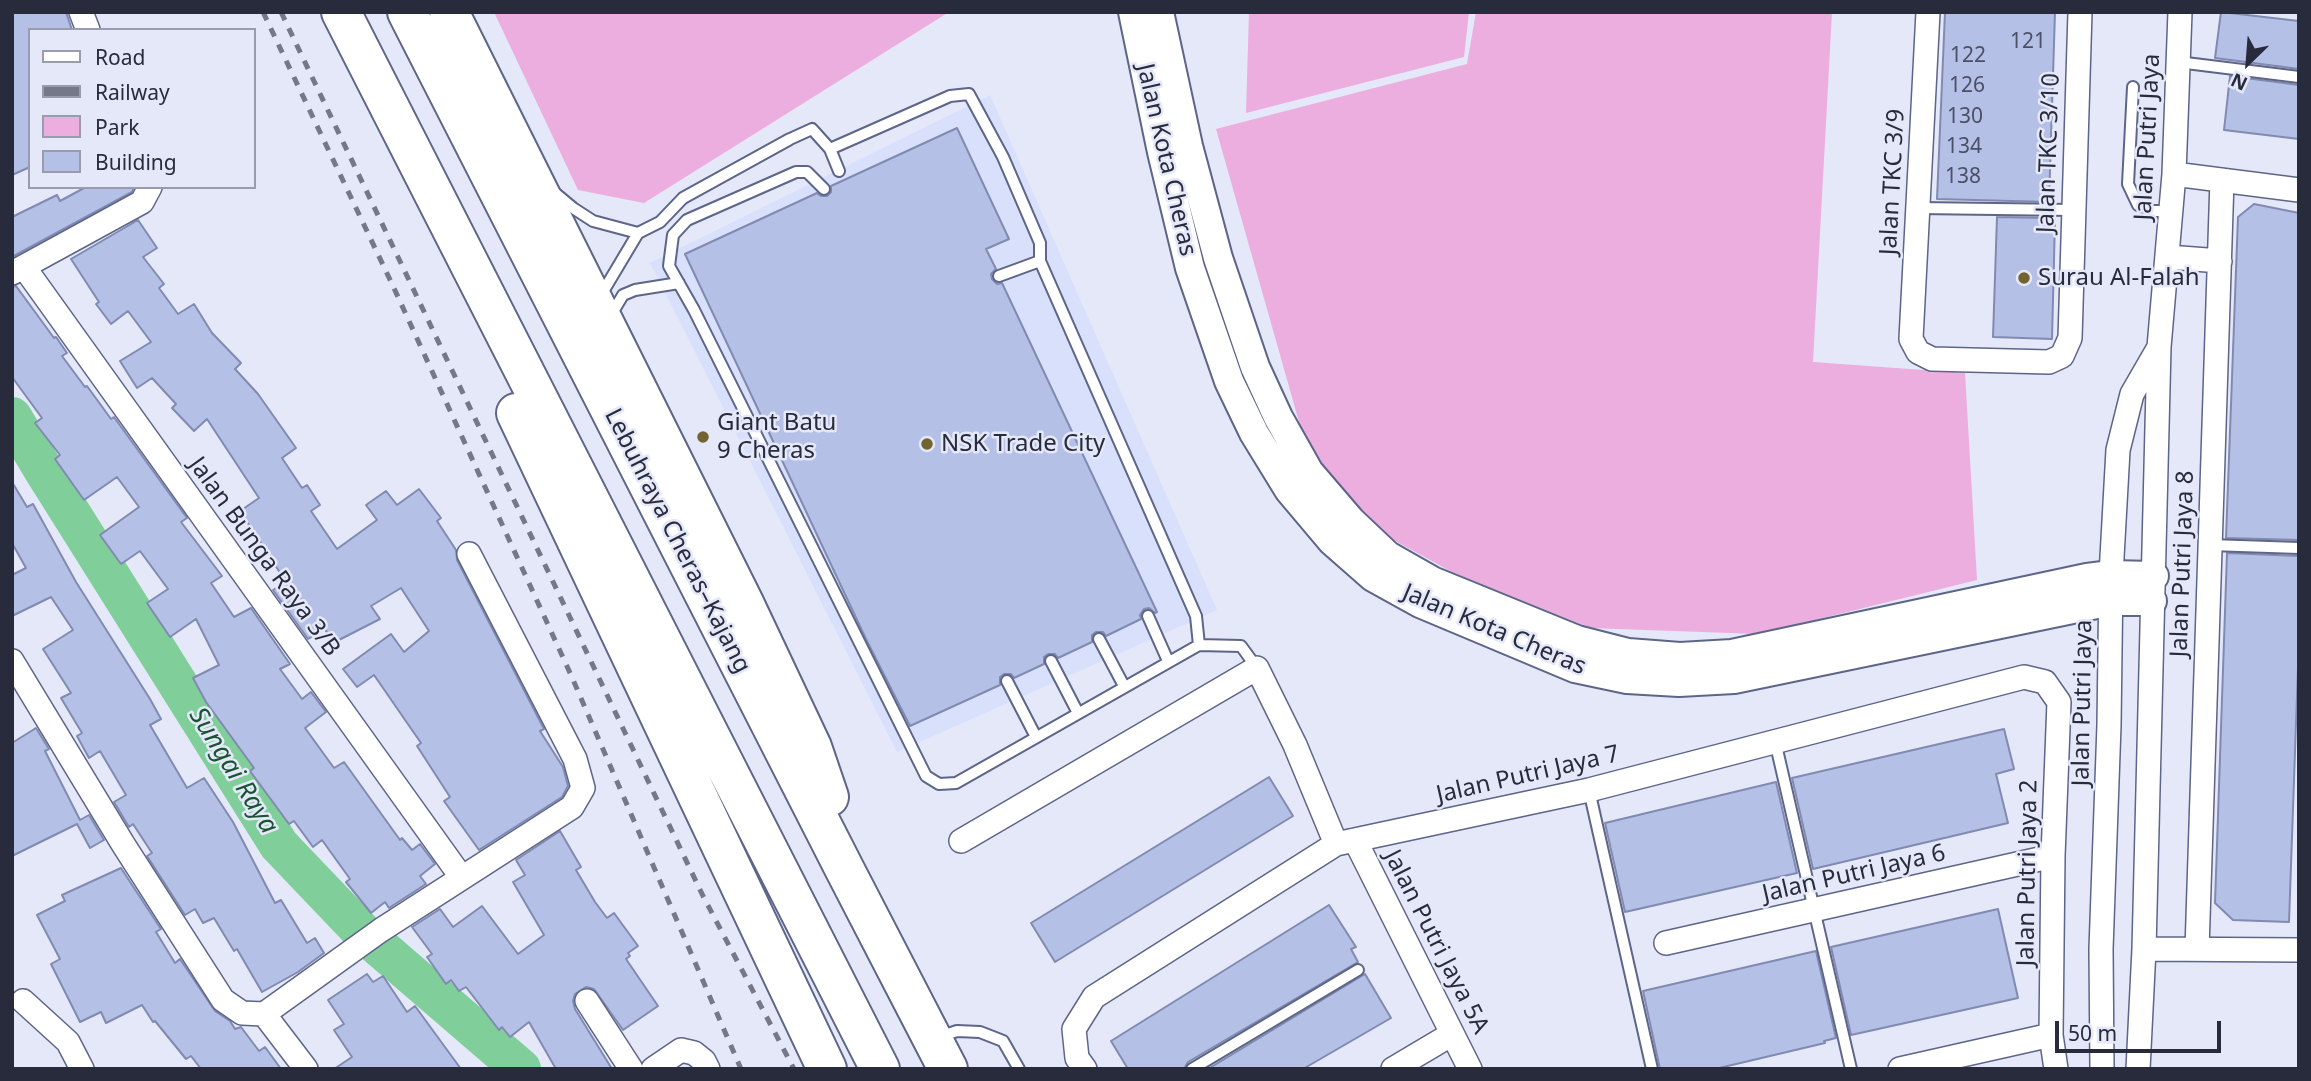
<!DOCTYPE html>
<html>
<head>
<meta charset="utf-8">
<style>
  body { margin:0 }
  #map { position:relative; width:2311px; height:1081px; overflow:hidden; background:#e4e8f9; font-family:"Noto Sans",sans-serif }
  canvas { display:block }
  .frame { position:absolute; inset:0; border:14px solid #282b3b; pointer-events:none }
  .legend { position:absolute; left:28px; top:28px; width:228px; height:161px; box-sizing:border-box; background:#e4e8f9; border:2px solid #999cad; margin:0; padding:9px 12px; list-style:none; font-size:21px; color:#282b3b }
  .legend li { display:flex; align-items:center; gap:14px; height:35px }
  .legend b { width:35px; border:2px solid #999cad }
  .north { position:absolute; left:2213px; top:28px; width:70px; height:70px; -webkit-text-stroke:5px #e4e8f9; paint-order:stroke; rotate:205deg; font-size:19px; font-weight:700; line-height:28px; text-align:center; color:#282b3b }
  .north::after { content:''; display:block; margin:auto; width:24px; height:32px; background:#282b3b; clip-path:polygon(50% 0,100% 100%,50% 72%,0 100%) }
  .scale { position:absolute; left:2055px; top:1021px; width:166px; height:32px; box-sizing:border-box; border:4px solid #282b3b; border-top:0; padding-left:9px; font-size:21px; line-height:24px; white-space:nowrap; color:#282b3b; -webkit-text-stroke:5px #e4e8f9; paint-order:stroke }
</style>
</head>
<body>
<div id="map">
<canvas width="2311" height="1081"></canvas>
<div class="frame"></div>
<ul class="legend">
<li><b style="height:9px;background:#fff"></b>Road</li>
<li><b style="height:9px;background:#747888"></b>Railway</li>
<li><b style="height:19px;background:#ecaddf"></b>Park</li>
<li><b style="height:19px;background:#b5c0e7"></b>Building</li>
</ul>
<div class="north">N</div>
<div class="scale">50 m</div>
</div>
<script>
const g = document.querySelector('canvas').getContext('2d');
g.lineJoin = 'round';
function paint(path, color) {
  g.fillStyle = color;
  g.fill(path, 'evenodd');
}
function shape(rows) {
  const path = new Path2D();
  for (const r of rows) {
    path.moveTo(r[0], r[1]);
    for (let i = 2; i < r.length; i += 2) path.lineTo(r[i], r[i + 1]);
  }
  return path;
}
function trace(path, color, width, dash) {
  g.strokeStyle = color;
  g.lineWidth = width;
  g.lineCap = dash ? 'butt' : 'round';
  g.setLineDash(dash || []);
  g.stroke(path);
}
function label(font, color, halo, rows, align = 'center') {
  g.font = font + ' "Noto Sans",sans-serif';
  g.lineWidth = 5;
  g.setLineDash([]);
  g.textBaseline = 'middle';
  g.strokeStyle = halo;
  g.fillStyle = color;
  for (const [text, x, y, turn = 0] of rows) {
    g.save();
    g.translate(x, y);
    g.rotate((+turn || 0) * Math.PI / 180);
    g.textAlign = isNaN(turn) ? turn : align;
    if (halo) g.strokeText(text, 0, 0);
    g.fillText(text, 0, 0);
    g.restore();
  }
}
paint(shape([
  [990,95,1217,610,897,752,650,263]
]), '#d8e0fc');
paint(shape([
  [494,12,949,12,644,203,578,190],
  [1249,12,1469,12,1464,57,1246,113],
  [1476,12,1832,12,1813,362,1965,373,1977,580,1758,634,1590,628,1452,572,1379,532,1305,443,1216,129,1467,64]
]), '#ecaddf');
trace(shape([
  [12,417,43,469,279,845,362,932,521,1069]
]), '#80cf9a', 40);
const building = shape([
  [12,12,66,12,72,30,30,30,30,167,12,175,12,12],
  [1945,12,2055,12,2049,202,1937,199,1945,12],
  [2221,12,2299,21,2299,69,2215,58,2221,12],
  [2230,76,2299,85,2299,139,2224,130,2230,76],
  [957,128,1009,239,986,249,996,269,991,274,992,279,997,284,1002,283,1157,612,1155,613,1149,608,1144,609,1140,615,1141,619,1106,636,1103,632,1096,632,1092,635,1092,642,1058,658,1055,654,1048,654,1044,657,1044,664,1014,678,1011,674,1004,674,1000,677,1000,685,910,726,866,639,685,254,817,193,821,196,827,196,831,192,831,186,957,128],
  [86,187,134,187,132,192,12,257,12,217,57,195,60,201,86,187],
  [2254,204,2299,213,2299,540,2226,538,2238,217,2254,204],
  [1997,217,2048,218,2048,219,2055,220,2052,339,1993,337,1997,217],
  [138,220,157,248,143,257,164,284,159,288,178,314,194,304,212,333,241,363,235,369,258,394,296,448,282,458,302,488,307,485,320,505,311,511,337,549,377,520,366,505,386,491,397,505,419,489,441,518,437,521,456,550,457,560,544,729,540,731,563,767,568,786,562,797,479,850,444,801,450,797,417,746,421,743,374,675,357,687,343,669,391,634,404,652,429,631,401,588,371,606,380,619,333,643,325,629,308,639,273,590,286,582,240,511,259,498,207,419,194,431,172,408,176,404,152,378,137,388,120,361,151,342,128,311,111,324,96,304,99,302,71,259,138,220],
  [16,286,54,338,56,337,67,353,62,356,85,387,87,386,111,419,114,417,187,518,181,522,222,576,211,583,234,617,251,608,290,664,280,669,302,699,311,692,326,712,305,728,334,768,344,762,400,840,402,838,412,850,420,844,435,864,420,876,426,884,389,908,385,902,371,913,346,882,350,879,322,840,313,847,294,821,289,824,250,771,254,768,206,702,193,678,219,665,196,619,170,637,147,603,168,589,140,551,121,564,100,535,139,507,117,477,84,500,55,459,60,455,35,423,42,418,12,377,12,287,16,286],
  [12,482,27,507,33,504,76,582,150,699,161,719,150,725,187,788,204,778,233,822,275,903,281,900,307,943,315,938,324,953,298,972,262,992,237,949,234,951,214,918,203,923,195,909,185,915,147,856,152,853,133,824,129,827,114,802,126,795,100,751,89,758,77,736,82,733,61,698,71,693,43,649,73,630,51,597,12,616,12,575,26,568,12,543,12,482],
  [2227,553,2299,556,2299,639,2289,922,2233,920,2215,903,2227,553],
  [36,728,49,749,45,751,80,820,89,815,104,840,90,848,77,824,12,856,12,743,36,728],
  [2004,729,2014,769,1996,774,2008,823,1813,869,1792,778,2004,729],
  [1269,777,1293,816,1055,962,1031,923,1269,777],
  [1776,782,1797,873,1625,912,1605,823,1776,782],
  [560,831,581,867,576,870,595,902,607,918,614,913,638,946,628,953,630,956,626,959,658,1006,623,1030,594,989,586,987,575,994,573,1001,575,1009,612,1069,556,1069,529,1022,510,1037,502,1027,499,1030,466,987,459,991,451,980,446,984,427,957,432,954,412,927,440,909,453,927,482,906,518,954,544,935,513,882,525,875,516,860,560,831],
  [121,868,161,929,156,932,175,963,180,959,215,1011,230,1021,235,1029,241,1027,259,1051,265,1047,281,1069,201,1069,191,1056,186,1059,155,1021,153,1022,142,1005,106,1023,101,1012,80,1022,51,964,60,959,37,915,65,901,62,895,121,868],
  [1329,905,1356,947,1351,949,1358,962,1188,1062,1184,1069,1128,1069,1111,1041,1329,905],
  [1998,909,2018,998,1851,1035,1831,947,1998,909],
  [1816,951,1836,1038,1824,1041,1825,1043,1715,1069,1660,1069,1643,991,1816,951],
  [367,974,373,982,383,976,407,1012,415,1006,461,1069,334,1069,352,1057,334,1030,344,1024,328,1000,367,974],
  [1365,974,1391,1018,1303,1069,1208,1069,1365,974]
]);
paint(building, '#b5c0e7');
trace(building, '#818ab0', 2);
const service = shape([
  [2178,62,2299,77],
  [2133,87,2128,184,2138,205,2153,211,2172,211],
  [824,189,807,172,796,172,687,220,673,235,669,266,694,310,926,776,939,784,956,783,1199,645,1196,616,1040,261,1040,243,1003,157,969,94,950,96,830,149],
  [555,193,573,208,593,221,638,233],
  [1918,208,2073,210],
  [999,276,1040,261],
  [601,295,638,233,660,222,683,198,790,139,812,129,830,149,839,171],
  [611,315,623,295,635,290,679,283],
  [2210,545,2299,548],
  [1148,616,1168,661],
  [1099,639,1124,686],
  [1199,645,1241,646,1257,668],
  [1051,661,1078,713],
  [1007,681,1036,737],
  [1775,741,1851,1069],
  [1589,790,1652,1069],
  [939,1037,957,1031,980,1032,1003,1041,1019,1069],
  [1192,1069,1358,970]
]);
const minor = shape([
  [81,12,88,30],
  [1928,12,1911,339,1918,352,1932,359,2049,362,2062,356,2070,338,2080,12],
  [2174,174,2299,190],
  [2168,257,2220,261],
  [24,267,462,878],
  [12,273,142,202,150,187],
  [12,661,123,844,223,1000,242,1013,264,1014,306,1069],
  [1355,840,1470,1069],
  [961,841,1257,668,1295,745,1336,844],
  [1666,943,2053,856],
  [2144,949,2299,950],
  [2197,949,2222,180],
  [23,1001,68,1042,82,1069],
  [587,1001,631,1069],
  [264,1014,381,930,572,807,583,788,575,759,469,554],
  [653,1069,681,1050,694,1053,704,1061,708,1069],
  [1085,1069,1077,1058,1074,1029,1094,997,1336,844,1589,790,2024,677,2045,682,2059,702,2053,856,2051,1035,2056,1069],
  [1393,1069,1452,1034],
  [1900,1069,2051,1035],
  [2102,1069,2101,949,2109,725,2111,575,2118,450,2132,394,2158,349],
  [2138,1069,2144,949,2159,347,2174,174,2180,12]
]);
const tertiary = shape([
  [1133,12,1162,152,1190,268,1229,381,1254,433,1289,490,1332,541,1373,577,1420,603,1575,668,1627,679,1679,682,1734,679,2111,601,2152,601],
  [1159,12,1188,146,1218,258,1255,367,1278,417,1309,472,1351,521,1388,556,1432,581,1577,640,1628,653,1680,657,1732,654,2087,578,2111,575,2154,576]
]);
const motorway = shape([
  [341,12,880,1069],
  [407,12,845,870,948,1069],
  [449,12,745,605,812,747,829,797],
  [516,413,827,1069]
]);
trace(service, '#5d6588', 14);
trace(minor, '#5d6588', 26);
trace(tertiary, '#5d6588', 32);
trace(motorway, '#5d6588', 42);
trace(service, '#fff', 10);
trace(minor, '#fff', 23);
trace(tertiary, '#fff', 28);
trace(motorway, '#fff', 38);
trace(shape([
  [263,12,393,286,571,675,741,1069],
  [281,12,703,896,794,1069]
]), '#747888', 5, [9, 9]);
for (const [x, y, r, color] of [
  [2024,278,7,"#726431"],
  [703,437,7,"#726431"],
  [927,444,7,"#726431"]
]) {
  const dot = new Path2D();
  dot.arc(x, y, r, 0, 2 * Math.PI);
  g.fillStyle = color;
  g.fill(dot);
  trace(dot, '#e4e8f9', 2.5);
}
label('21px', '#4b5066', null, [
  ["121",2028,42],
  ["122",1968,56],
  ["126",1967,86],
  ["130",1965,117],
  ["134",1964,147],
  ["138",1963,177]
]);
label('24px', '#282b3b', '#e4e8f9', [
  ["Jalan Putri Jaya",2148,137,-87],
  ["Jalan TKC 3/10",2049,153,-88],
  ["Jalan Kota Cheras",1166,160,77],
  ["Jalan TKC 3/9",1893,182,-87],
  ["Lebuhraya Cheras–Kajang",677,541,63],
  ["Jalan Bunga Raya 3/B",264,557,54],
  ["Jalan Putri Jaya 8",2183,564,-88],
  ["Jalan Kota Cheras",1494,630,23],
  ["Jalan Putri Jaya",2083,703,-89],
  ["Jalan Putri Jaya 7",1528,775,-13],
  ["Jalan Putri Jaya 2",2028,873,-89],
  ["Jalan Putri Jaya 6",1854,874,-13],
  ["Jalan Putri Jaya 5A",1436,942,63]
]);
label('24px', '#282b3b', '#e4e8f9', [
  ["Surau Al-Falah",2038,278],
  ["Giant Batu",717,423],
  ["9 Cheras",717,451],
  ["NSK Trade City",941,444]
], 'left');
label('italic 26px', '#195331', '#e4e8f9', [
  ["Sungai Raya",233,771,58]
]);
</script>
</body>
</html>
